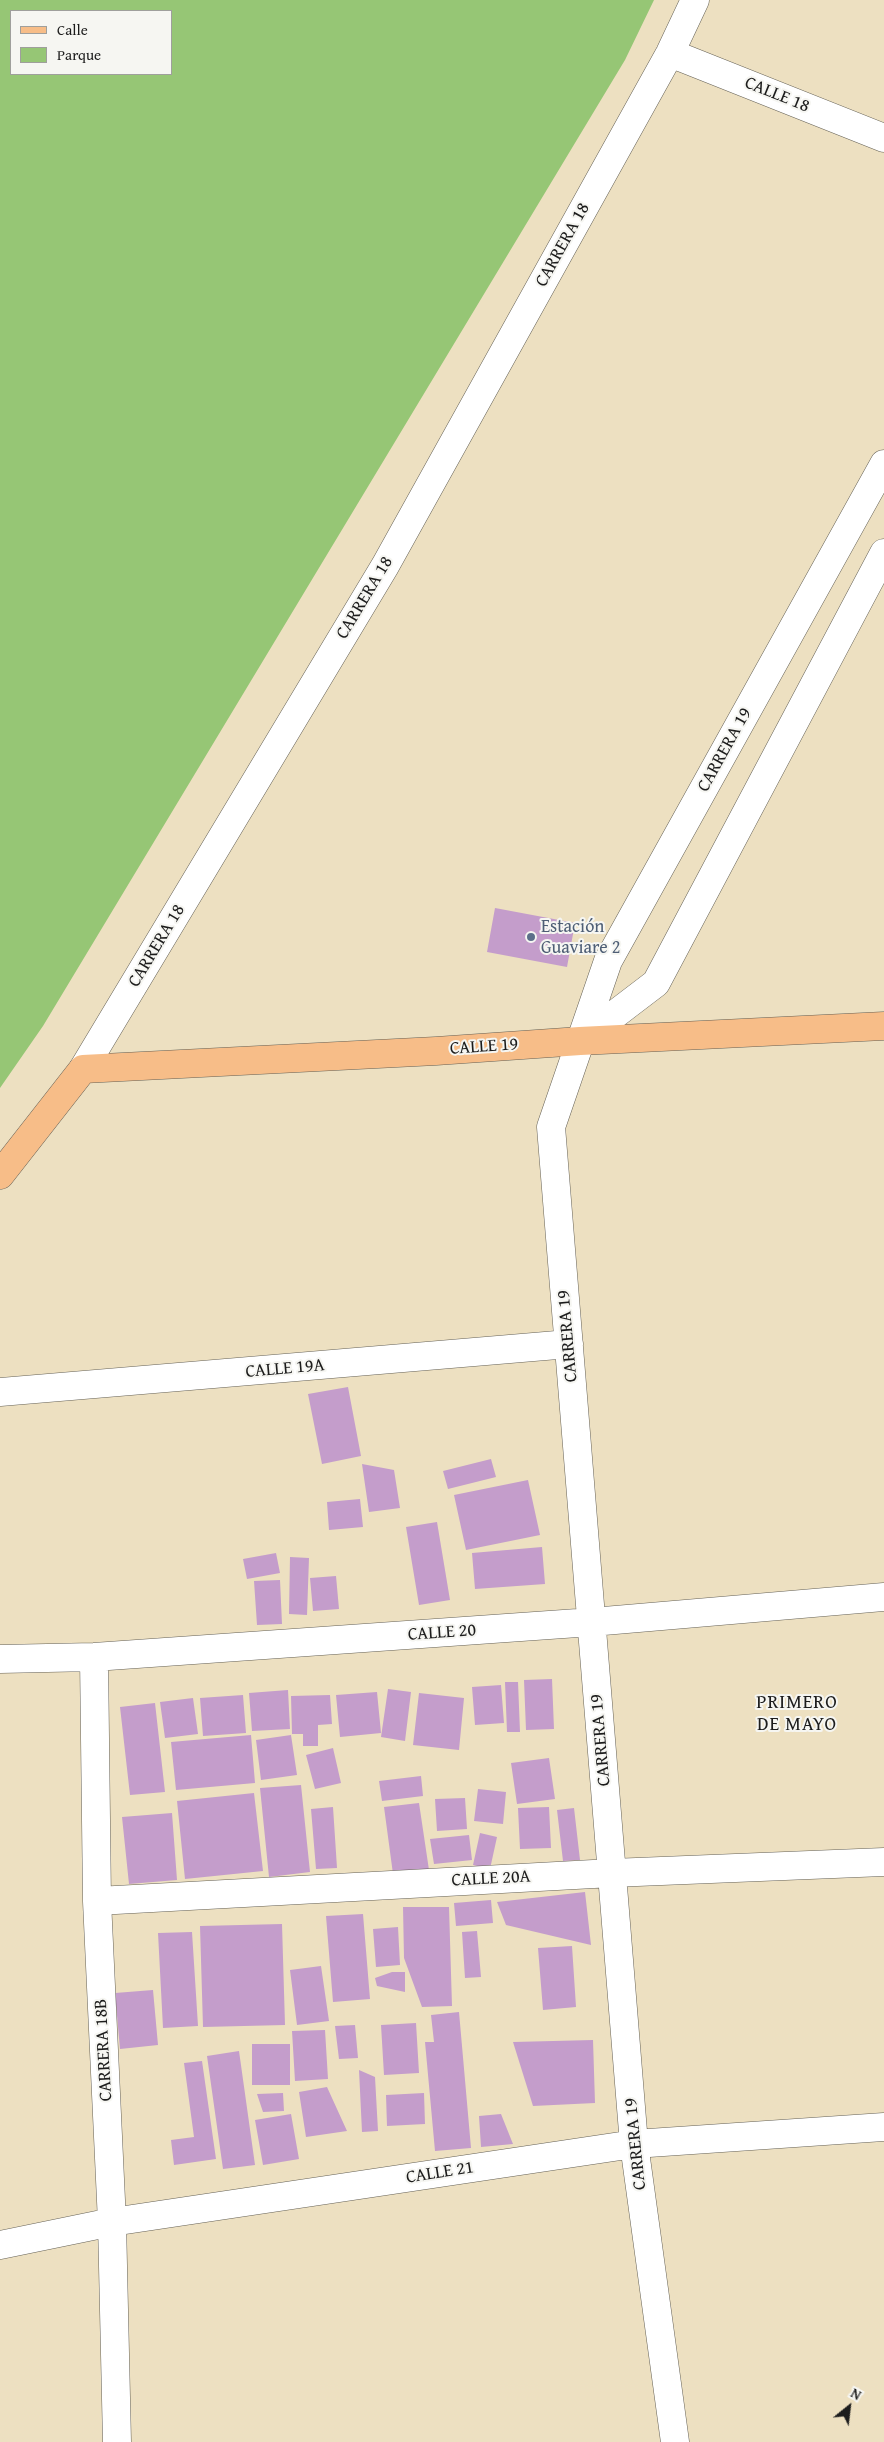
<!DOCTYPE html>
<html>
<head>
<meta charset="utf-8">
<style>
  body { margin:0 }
  #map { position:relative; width:884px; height:2442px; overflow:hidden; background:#ede0c1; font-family:"Gentium Book Plus",serif }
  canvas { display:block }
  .legend { position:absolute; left:10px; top:10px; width:162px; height:65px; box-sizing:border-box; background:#f6f6f2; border:1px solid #9f9f9c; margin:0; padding:6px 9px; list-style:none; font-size:15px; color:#1c1c1c }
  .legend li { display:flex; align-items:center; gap:10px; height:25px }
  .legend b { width:25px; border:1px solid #9f9f9c }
  .north { position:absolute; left:824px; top:2382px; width:50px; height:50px; -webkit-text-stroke:4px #f6f6f2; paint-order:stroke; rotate:29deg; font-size:14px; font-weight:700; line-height:20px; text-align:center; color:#1c1c1c }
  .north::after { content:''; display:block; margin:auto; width:18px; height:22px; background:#1c1c1c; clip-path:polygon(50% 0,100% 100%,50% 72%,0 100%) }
</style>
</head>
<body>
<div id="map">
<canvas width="884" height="2442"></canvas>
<ul class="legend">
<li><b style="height:6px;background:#f7bd88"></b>Calle</li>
<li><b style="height:14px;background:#96c675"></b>Parque</li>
</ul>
<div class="north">N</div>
</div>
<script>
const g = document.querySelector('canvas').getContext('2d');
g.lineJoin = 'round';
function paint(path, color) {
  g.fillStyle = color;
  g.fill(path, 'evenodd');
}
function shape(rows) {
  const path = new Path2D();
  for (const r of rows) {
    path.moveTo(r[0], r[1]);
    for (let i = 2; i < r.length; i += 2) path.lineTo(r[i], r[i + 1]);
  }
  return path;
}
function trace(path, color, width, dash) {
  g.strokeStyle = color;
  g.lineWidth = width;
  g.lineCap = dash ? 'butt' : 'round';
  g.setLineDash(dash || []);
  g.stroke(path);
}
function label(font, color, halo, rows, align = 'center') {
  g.font = font + ' "Gentium Book Plus",serif';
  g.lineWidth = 4;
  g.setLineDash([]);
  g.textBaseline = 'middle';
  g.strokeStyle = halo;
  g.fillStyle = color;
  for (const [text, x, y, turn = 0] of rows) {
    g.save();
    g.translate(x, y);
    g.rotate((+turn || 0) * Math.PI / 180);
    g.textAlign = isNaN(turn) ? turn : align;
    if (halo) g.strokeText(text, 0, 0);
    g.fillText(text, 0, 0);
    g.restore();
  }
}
paint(shape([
  [0,0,654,0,625,60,43,1026,0,1088],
  [171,11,171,74,11,74,11,11]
]), '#96c675');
paint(shape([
  [495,908,575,923,567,967,487,952],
  [348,1387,361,1456,322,1464,308,1394],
  [491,1459,496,1477,448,1489,443,1471],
  [362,1464,394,1470,400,1508,369,1512],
  [528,1480,540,1535,466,1550,454,1495],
  [360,1499,363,1527,329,1530,327,1502],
  [437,1522,450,1600,419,1605,406,1527],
  [542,1547,545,1584,475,1589,472,1553],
  [276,1553,280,1573,247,1579,243,1559],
  [290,1557,309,1558,307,1615,289,1614],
  [336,1576,339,1609,313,1611,310,1578],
  [280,1580,282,1624,257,1625,254,1581],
  [552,1679,554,1729,526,1730,524,1680],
  [505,1682,518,1682,520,1732,507,1732],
  [501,1685,504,1723,475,1725,472,1687],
  [388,1689,411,1692,405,1741,381,1737],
  [288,1690,290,1729,252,1731,249,1693],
  [377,1692,381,1733,340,1737,336,1695],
  [419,1693,464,1698,459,1750,413,1745],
  [243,1695,246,1733,203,1736,200,1698],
  [330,1695,332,1724,318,1725,318,1746,303,1746,303,1734,292,1734,291,1696],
  [193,1698,198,1734,165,1738,160,1702],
  [155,1703,165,1792,130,1795,120,1707],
  [251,1735,255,1783,176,1790,171,1742],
  [291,1735,297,1775,261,1780,256,1740],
  [333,1748,341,1783,315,1789,306,1755],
  [549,1758,555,1799,517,1804,511,1763],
  [421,1776,423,1796,382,1801,379,1781],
  [301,1785,310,1872,269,1877,260,1788],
  [478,1789,506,1792,503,1824,474,1821],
  [254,1793,263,1871,185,1879,177,1801],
  [465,1798,467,1829,437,1831,435,1799],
  [419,1803,429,1870,393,1874,384,1807],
  [333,1807,337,1868,316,1869,311,1809],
  [549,1807,551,1848,520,1849,518,1808],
  [574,1808,580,1860,563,1861,557,1810],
  [172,1813,177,1880,129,1884,122,1817],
  [480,1833,497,1837,490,1869,473,1865],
  [469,1835,472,1860,434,1864,430,1839],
  [585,1892,591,1945,506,1925,497,1902],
  [491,1900,493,1923,456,1926,454,1903],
  [403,1907,449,1907,452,2006,422,2007,404,1958],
  [363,1914,370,1999,333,2002,326,1916],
  [282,1924,285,2025,203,2027,200,1926],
  [398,1927,400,1965,376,1967,373,1929],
  [477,1931,481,1977,465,1978,462,1932],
  [192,1932,198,2026,163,2028,158,1933],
  [572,1946,576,2007,543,2010,538,1948],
  [321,1966,329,2021,297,2025,290,1970],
  [392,1972,405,1972,405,1992,377,1986,375,1978],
  [153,1990,158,2045,120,2049,115,1993],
  [459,2012,471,2148,435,2151,425,2042,434,2042,431,2015],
  [416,2023,419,2073,384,2075,381,2025],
  [355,2025,358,2058,339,2059,335,2026],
  [325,2030,328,2079,295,2081,292,2031],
  [593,2040,595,2103,533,2106,513,2042],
  [252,2044,290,2044,290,2085,252,2085],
  [239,2051,255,2165,223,2169,207,2056],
  [202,2061,216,2159,174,2165,171,2140,194,2137,184,2063],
  [359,2070,375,2077,378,2131,362,2132],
  [327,2087,347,2131,306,2137,299,2092],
  [283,2093,284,2111,263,2112,257,2094],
  [424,2093,425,2124,387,2126,386,2095],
  [291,2114,299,2159,263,2165,255,2120],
  [501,2114,513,2144,481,2147,479,2116]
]), '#c49dcb');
const minor = shape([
  [670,53,884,138],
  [580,1041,656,983,884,553],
  [83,1069,385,566,670,53,695,0],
  [0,1392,569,1344],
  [94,1657,97,1901,112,2222,117,2442],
  [0,1659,94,1657,592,1622,884,1597],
  [97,1901,612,1873,884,1862],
  [0,2245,112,2222,634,2144,884,2127],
  [675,2442,634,2144,551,1127,608,961,884,464]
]);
const major = shape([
  [0,1175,83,1069,436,1051,580,1041,884,1026]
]);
trace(minor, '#656156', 29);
trace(major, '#656156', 29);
trace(minor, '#fff', 28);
trace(major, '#f7bd88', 28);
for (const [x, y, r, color] of [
  [531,937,5,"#5c6f8a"]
]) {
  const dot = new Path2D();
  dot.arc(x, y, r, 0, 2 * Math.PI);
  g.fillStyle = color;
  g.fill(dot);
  trace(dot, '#f6f6f2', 2);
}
label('18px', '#1c1c1c', '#f6f6f2', [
  ["CALLE 18",777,95,22],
  ["CARRERA 18",563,245,-61],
  ["CARRERA 18",365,598,-59],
  ["CARRERA 19",725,750,-61],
  ["CARRERA 18",157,946,-59],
  ["CALLE 19",484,1047,-4],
  ["CARRERA 19",568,1336,-95],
  ["CALLE 19A",285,1369,-5],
  ["CALLE 20",442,1633,-4],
  ["CARRERA 19",601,1740,-95],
  ["CALLE 20A",491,1879,-3],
  ["CARRERA 18B",104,2050,-93],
  ["CARRERA 19",636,2144,-96],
  ["CALLE 21",440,2173,-9]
]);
label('18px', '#4e5e75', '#f6f6f2', [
  ["Estación",541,927],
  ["Guaviare 2",541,948]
], 'left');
g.letterSpacing = '1px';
label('19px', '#1c1c1c', '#f6f6f2', [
  ["PRIMERO",797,1703],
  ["DE MAYO",797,1725]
]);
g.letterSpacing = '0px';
</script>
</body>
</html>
